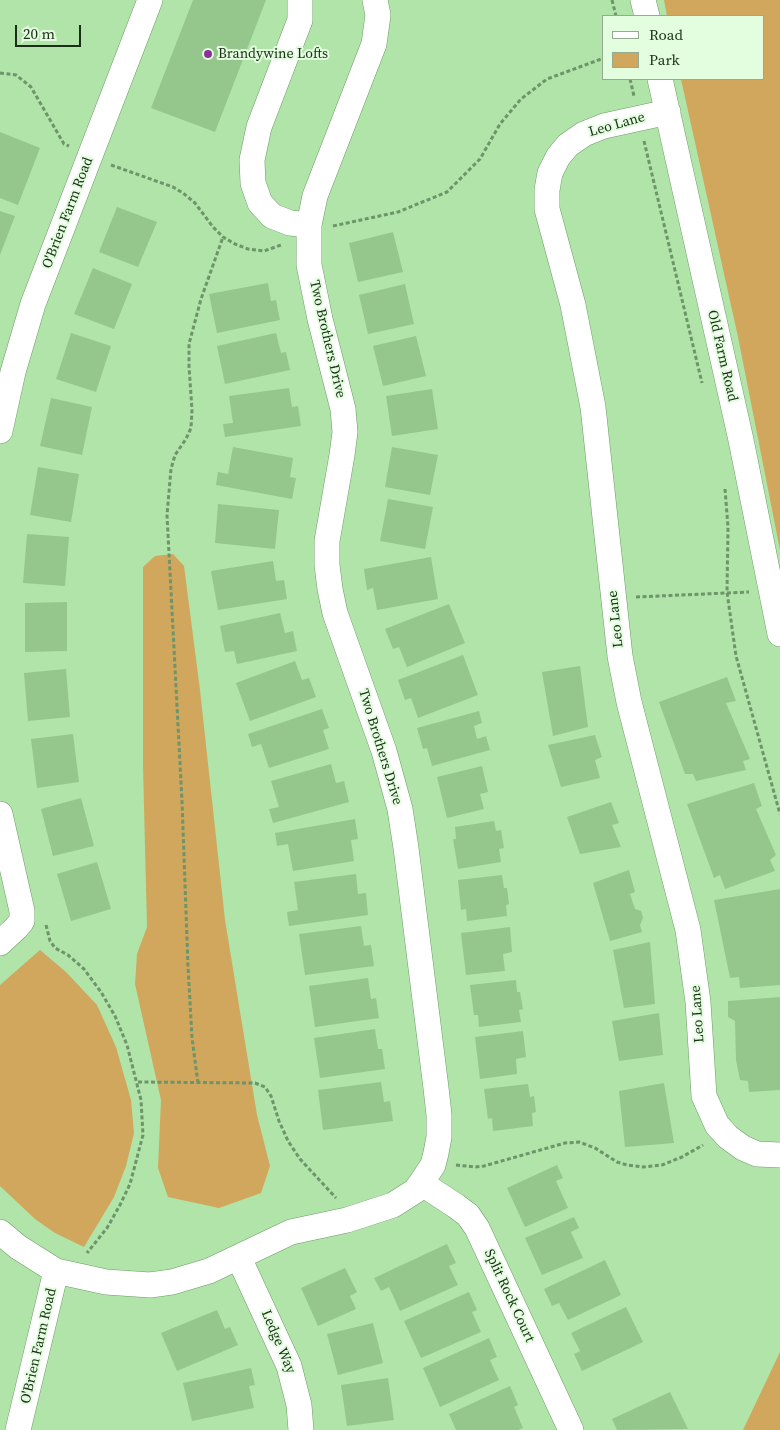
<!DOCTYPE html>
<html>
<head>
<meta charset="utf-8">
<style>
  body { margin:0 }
  #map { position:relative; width:780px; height:1430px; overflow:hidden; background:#b0e4a9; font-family:"Source Serif 4",serif }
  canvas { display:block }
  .legend { position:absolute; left:602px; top:15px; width:162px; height:65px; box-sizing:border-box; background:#e3fddf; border:1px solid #93ab8f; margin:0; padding:6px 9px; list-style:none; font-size:15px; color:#1b2f18 }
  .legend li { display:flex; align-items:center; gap:10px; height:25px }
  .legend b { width:25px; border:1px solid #93ab8f }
  .scale { position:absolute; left:15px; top:25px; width:66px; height:22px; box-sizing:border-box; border:2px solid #1b2f18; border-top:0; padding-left:6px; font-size:15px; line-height:18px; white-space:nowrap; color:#1b2f18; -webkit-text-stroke:4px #e3fddf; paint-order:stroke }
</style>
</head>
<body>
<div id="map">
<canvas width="780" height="1430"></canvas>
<ul class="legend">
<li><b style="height:6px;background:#fff"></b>Road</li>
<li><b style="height:14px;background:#d0a75c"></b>Park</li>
</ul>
<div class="scale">20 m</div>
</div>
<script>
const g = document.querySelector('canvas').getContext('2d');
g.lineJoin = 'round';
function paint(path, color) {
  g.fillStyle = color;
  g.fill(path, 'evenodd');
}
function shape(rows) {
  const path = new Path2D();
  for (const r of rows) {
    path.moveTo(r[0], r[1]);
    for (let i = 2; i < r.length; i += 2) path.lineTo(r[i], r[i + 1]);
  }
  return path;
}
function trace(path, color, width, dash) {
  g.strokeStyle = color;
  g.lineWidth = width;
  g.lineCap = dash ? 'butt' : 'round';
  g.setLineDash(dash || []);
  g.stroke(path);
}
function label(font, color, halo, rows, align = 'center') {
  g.font = font + ' "Source Serif 4",serif';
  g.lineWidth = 4;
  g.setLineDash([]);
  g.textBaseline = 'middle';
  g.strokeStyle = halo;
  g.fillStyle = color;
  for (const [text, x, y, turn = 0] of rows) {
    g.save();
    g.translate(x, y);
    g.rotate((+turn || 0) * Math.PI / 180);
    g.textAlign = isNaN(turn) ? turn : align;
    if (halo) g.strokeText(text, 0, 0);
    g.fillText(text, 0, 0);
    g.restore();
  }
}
paint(shape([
  [664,0,780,0,780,550,738,337,681,79,764,79,764,16,667,16],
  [173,554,184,566,200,690,225,920,257,1115,270,1166,261,1193,219,1208,168,1197,158,1168,161,1100,135,984,137,954,147,927,143,766,143,567,155,556],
  [40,950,66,972,97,1005,116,1047,131,1100,134,1133,126,1166,114,1197,84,1247,55,1233,35,1219,0,1186,0,985],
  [780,1352,780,1430,743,1430]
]), '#d0a75c');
paint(shape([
  [193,0,266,0,215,132,151,108],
  [0,132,40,148,18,205,0,198],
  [117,207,157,222,138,267,99,252],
  [0,211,15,216,0,255],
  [393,232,403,272,358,282,349,243],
  [93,268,132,284,114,329,74,314],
  [268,283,271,301,276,300,280,320,217,333,209,294],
  [405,284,414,324,368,334,359,295],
  [71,333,111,346,96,392,56,379],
  [276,333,281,353,286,352,290,370,225,384,217,346],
  [416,336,426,376,383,386,373,346],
  [289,388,292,407,298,406,301,426,225,437,223,424,233,423,229,396],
  [432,389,438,429,392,436,386,396],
  [51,398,92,407,82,455,40,446],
  [233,447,293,458,290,477,296,478,292,499,216,485,218,472,228,474],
  [392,447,438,455,430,495,385,487],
  [38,467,79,474,71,522,30,515],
  [388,499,433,507,425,549,380,541],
  [218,504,279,510,275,549,215,543],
  [27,534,69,537,65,586,23,583],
  [431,557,438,599,377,610,373,588,367,590,364,569],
  [273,561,276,581,284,580,287,599,218,610,211,571],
  [67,602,67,651,25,652,25,603],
  [449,604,465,643,407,667,399,647,393,649,385,629],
  [280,613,285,633,293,631,297,651,237,664,234,651,225,652,220,626],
  [463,655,478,695,418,718,411,698,405,700,398,680],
  [295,661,302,680,309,678,316,697,250,721,236,683],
  [580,666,588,727,553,736,542,672],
  [66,669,70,717,28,721,24,673],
  [727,677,736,701,726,703,750,759,743,761,746,770,696,781,693,774,685,774,659,702],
  [322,709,329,728,323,730,329,749,269,768,261,744,252,747,248,734],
  [479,711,482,723,474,726,477,739,486,736,490,750,432,766,427,748,423,749,417,728],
  [73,734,79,782,37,788,31,739],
  [595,735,602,757,595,760,600,778,561,787,548,745],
  [331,764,336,783,344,781,349,802,273,823,269,809,279,807,271,781],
  [482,766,488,792,480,794,484,809,447,818,437,777],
  [754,783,762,806,756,809,776,855,770,860,775,871,725,889,720,875,714,878,687,804],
  [81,798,94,846,53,856,41,809],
  [611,802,619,823,612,825,621,847,580,854,567,817],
  [355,819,358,839,351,840,354,861,293,871,288,844,277,846,275,833],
  [494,821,496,831,501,830,504,848,499,849,501,862,458,869,453,839,456,839,455,827],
  [97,862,111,909,71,921,57,874],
  [629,870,635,892,630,894,635,909,641,911,643,918,640,925,642,932,610,941,593,883],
  [356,874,358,894,366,893,368,915,289,926,287,912,298,910,294,882],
  [502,875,504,888,507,888,509,904,506,905,507,916,467,921,466,909,461,910,458,880],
  [780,889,780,985,740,988,739,977,730,978,714,900],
  [361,926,364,946,371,945,374,966,305,975,299,934],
  [510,927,512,952,503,954,505,971,466,975,461,933],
  [650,942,655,1004,624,1008,613,950],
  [368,978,371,999,376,998,379,1018,315,1027,309,986],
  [516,980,517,992,520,992,523,1009,519,1010,521,1022,479,1027,478,1015,474,1015,470,985],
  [780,997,780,1090,749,1092,748,1081,740,1080,736,1060,735,1021,728,1017,728,1001],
  [659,1013,663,1055,619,1061,612,1021],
  [375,1029,378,1049,382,1049,385,1069,320,1078,314,1038],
  [523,1031,526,1057,516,1059,517,1074,480,1079,475,1037],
  [381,1082,384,1102,390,1101,393,1121,323,1130,318,1090],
  [664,1083,674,1143,625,1147,619,1091],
  [528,1084,530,1097,534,1096,536,1112,532,1113,533,1126,493,1131,492,1118,488,1119,484,1089],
  [557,1165,563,1178,556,1181,568,1208,525,1227,507,1188],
  [574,1217,579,1228,571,1232,583,1258,542,1275,525,1238],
  [447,1244,456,1263,449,1266,458,1285,400,1311,389,1287,381,1291,374,1278],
  [605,1260,621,1295,568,1320,559,1303,552,1306,544,1289],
  [345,1268,357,1292,350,1296,356,1309,318,1326,301,1288],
  [469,1292,477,1310,472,1312,481,1332,421,1358,404,1321],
  [626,1307,643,1342,582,1371,574,1354,580,1351,571,1333],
  [217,1310,225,1329,230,1327,238,1345,177,1371,161,1333],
  [373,1323,383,1363,338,1375,327,1334],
  [489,1338,497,1357,490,1360,499,1380,440,1407,423,1368],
  [251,1368,255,1385,249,1386,254,1408,192,1421,183,1383],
  [388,1378,394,1420,347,1426,341,1385],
  [510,1386,518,1405,514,1407,523,1428,518,1430,456,1430,449,1414],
  [670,1392,688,1429,617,1430,612,1419]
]), '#95c78d');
const minor = shape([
  [300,0,300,20,259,127,252,160,253,183,260,203,272,216,290,223,309,225],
  [643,0,647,16],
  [660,79,741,440,780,634],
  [668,112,604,126,584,134,568,145,558,157,550,173,547,190,547,209,573,305,593,407,620,656,629,702,688,930,698,1002,704,1096,717,1125,728,1137,743,1148,757,1154,780,1155],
  [0,431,13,372,33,304,150,0],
  [0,814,22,911,22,921,16,928,0,943],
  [421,1183,456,1206,468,1215,477,1228,571,1430],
  [0,1232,18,1247,56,1271,18,1430],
  [239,1258,289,1366,299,1405,301,1430],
  [56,1271,106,1282,150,1285,172,1282,209,1271,291,1232,347,1220,393,1205,415,1191,421,1183,433,1165,436,1153,439,1137,439,1115,436,1088,406,848,400,809,384,751,335,613,330,589,327,565,327,541,342,455,345,432,343,409,320,319,309,265,309,225,315,196,374,44,378,15,375,0]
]);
trace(minor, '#6b9c64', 26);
trace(shape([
  [612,0,616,16],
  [0,73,16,75,31,87,64,144,69,146],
  [630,79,634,96],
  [644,141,702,383],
  [111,165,173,187,183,193,195,203,213,227,223,237,235,244,248,249,264,251,281,245],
  [333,226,398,212,447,192,480,159,500,124,521,99,547,79,604,58],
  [725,489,728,527,727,592,736,656,780,814],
  [636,597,749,592],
  [46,925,50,941,55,948,68,955,84,969,101,992,115,1016,127,1045,141,1100,143,1135,130,1184,120,1205,107,1228,87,1253],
  [138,1082,255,1083,265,1087,271,1096,279,1121,288,1141,300,1159,336,1198],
  [198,1083,192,1038,188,966,182,801,167,515,171,469,175,455,186,439,191,428,192,410,189,366,189,344,201,299,223,237],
  [456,1165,475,1167,484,1166,565,1143,579,1142,595,1148,617,1162,627,1165,643,1167,662,1165,682,1157,703,1145]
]), '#6e9469', 3, [4, 2.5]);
trace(minor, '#fff', 25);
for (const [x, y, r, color] of [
  [208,54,5,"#8c309c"]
]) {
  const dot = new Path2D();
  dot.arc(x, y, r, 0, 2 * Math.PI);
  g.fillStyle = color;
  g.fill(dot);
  trace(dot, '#e3fddf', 2);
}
label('14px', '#1b2f18', '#e3fddf', [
  ["Brandywine Lofts",218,54]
], 'left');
label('14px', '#1b2f18', '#e3fddf', [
  ["Leo Lane",617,125,-16],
  ["O'Brien Farm Road",68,213,-69],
  ["Two Brothers Drive",327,339,77],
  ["Old Farm Road",722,356,77],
  ["Leo Lane",616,619,-96],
  ["Two Brothers Drive",380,747,73],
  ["Leo Lane",698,1014,-94],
  ["Split Rock Court",509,1296,65],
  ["Ledge Way",278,1342,67],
  ["O'Brien Farm Road",39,1346,-77]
]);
</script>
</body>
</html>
